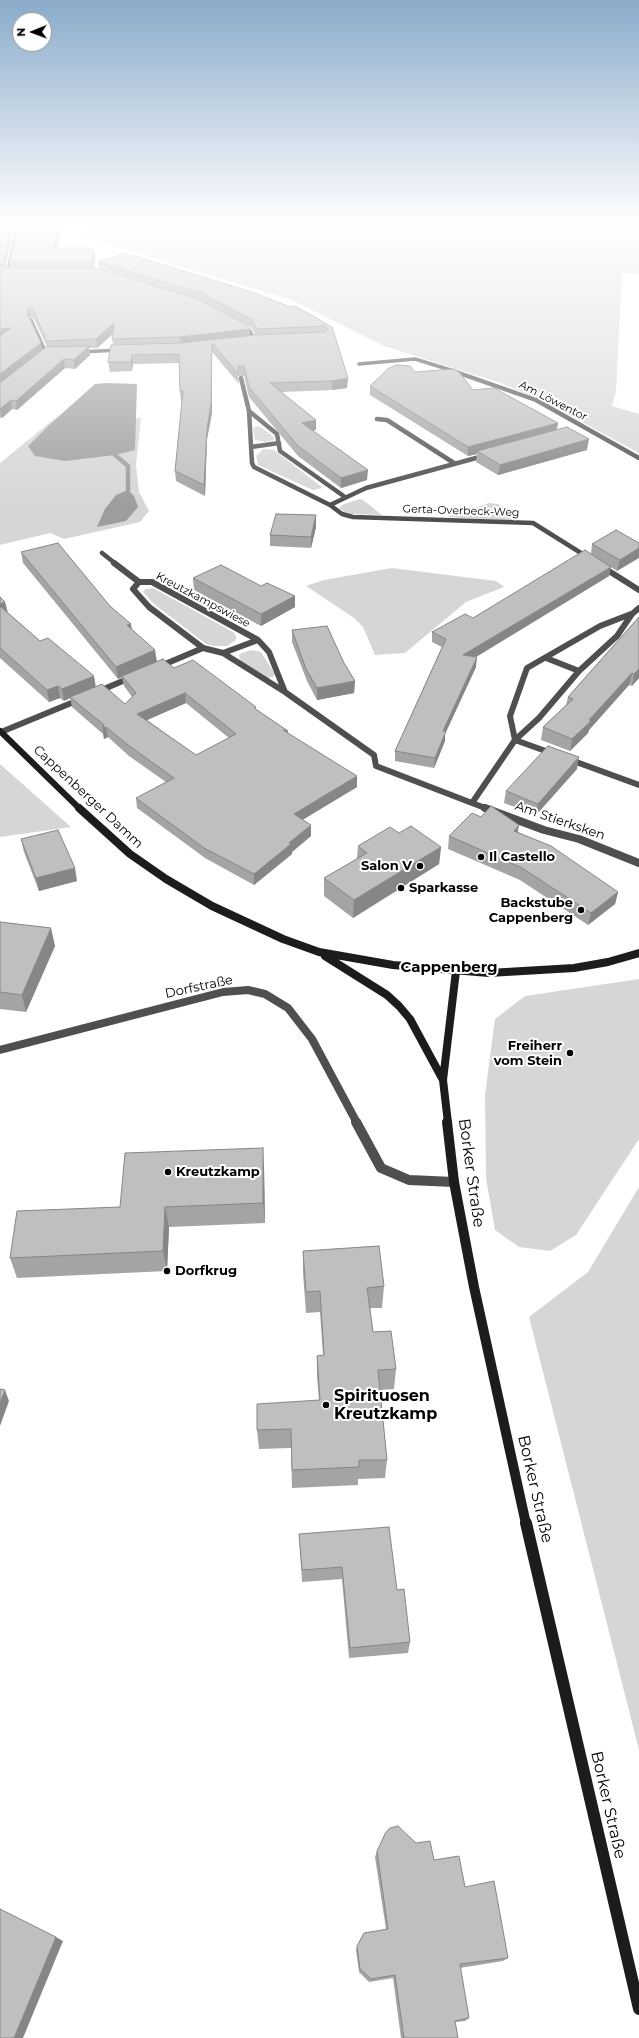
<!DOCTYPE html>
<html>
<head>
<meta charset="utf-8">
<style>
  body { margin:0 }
  #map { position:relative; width:639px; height:2038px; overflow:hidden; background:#fff; font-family:Montserrat,sans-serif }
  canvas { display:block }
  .north { position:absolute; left:12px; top:12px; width:40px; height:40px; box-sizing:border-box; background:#fff; border:1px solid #999; border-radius:50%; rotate:269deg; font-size:11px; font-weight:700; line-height:16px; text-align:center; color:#000 }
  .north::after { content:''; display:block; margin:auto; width:14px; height:18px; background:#000; clip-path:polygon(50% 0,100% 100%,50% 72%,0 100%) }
</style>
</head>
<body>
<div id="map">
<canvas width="639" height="2038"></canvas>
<div class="north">N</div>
</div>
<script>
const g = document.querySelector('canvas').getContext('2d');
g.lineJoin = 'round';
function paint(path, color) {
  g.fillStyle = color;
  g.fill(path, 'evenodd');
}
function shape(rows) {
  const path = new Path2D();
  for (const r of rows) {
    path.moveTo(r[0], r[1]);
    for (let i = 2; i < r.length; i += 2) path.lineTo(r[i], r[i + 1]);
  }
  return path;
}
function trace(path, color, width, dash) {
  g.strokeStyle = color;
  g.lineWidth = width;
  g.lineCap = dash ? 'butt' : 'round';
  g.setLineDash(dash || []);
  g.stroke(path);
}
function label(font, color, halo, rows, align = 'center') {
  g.font = font + ' Montserrat,sans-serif';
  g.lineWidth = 4;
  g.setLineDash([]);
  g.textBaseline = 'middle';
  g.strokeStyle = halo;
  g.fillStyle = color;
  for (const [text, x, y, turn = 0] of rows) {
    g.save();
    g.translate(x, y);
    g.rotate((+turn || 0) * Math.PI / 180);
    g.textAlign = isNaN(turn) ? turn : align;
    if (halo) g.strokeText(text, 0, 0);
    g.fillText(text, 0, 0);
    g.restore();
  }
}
paint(shape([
  [101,222,639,222,639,274,622,273,616,391,612,406,639,414,639,453,547,403,501,383,384,346,292,300,77,235],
  [60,414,28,446,135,449,135,418,141,418,136,465,139,492,149,511,140,522,64,539,50,533,0,545,0,463],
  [257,426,261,427,274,437,274,440,264,442,255,440,253,428],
  [263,449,274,450,323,488,313,490,258,465,256,456],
  [360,499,363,500,382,515,351,514,344,512,339,508,344,504],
  [489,503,498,504,504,507,519,518,516,521,447,517],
  [392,568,496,581,504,587,466,602,405,653,375,655,363,627,354,618,306,586,324,580],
  [153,588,233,632,236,636,236,640,227,646,214,646,206,644,154,604,143,592,146,589],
  [251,650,261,652,275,674,273,677,267,678,240,661,239,655,242,653],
  [0,764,71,827,0,837],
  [639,979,639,1139,576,1235,550,1251,519,1247,495,1230,486,1178,485,1095,495,1019,525,996],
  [639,1187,639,1750,529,1317,588,1272]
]), '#d6d6d6');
paint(shape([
  [107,383,137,384,135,450,115,455,65,461,35,456,28,446,49,425,95,384],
  [128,490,134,496,138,507,126,521,97,527,105,509,116,495]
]), '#9d9d9d');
trace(shape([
  [115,455,128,466,128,490]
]), '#9d9d9d', 4.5);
trace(shape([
  [7,274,15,238,15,228,12,222],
  [31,320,46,353],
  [241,326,250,331,255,341],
  [78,352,121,350],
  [359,364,415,359,457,372]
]), '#4f4f4f', 3.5);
trace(shape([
  [453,371,536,400,639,458],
  [241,378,249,411,277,434,280,451,345,497],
  [249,411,252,463,254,467,330,505,342,514,353,517,533,523,589,558],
  [377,419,387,420,454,463],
  [251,447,279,443],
  [330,505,366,488,487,455],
  [102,553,116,564]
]), '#4f4f4f', 4.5);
trace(shape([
  [114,563,139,582,133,589,149,607,203,648,158,667],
  [601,566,639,590],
  [139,582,152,582,258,640,269,652,285,692,374,755,376,766,472,803,515,740,539,718,579,671,617,636,632,614,639,608],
  [203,648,223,653,285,692],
  [223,653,258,640],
  [546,658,579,671],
  [97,692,132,677],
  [1,732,81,699],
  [515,740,510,716,527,668,600,626,631,614],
  [515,740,554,754],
  [568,759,639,785],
  [472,803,488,809]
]), '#4f4f4f', 6);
trace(shape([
  [485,808,544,830,579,839,639,863],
  [0,1050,223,992,248,990,265,994,288,1008,312,1039,357,1123]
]), '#4f4f4f', 8);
trace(shape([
  [356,1122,381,1168,409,1180,454,1182]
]), '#4f4f4f', 10);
trace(shape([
  [0,731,80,809]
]), '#1c1c1c', 6);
trace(shape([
  [79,808,130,854,166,879,212,906,283,939,319,952,393,965,489,973,574,968,608,962,639,953],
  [325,956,387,995,399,1006,410,1019,443,1080],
  [448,1123,443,1080,456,971]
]), '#1c1c1c', 8);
trace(shape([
  [447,1122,454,1182,474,1287,526,1524]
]), '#1c1c1c', 10);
trace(shape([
  [526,1523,639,2009]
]), '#1c1c1c', 12);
paint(shape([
  [0,222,11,222,12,229,12,238,5,268,11,268,10,262,17,230,17,225,14,222,65,222,57,248,89,248,89,250,94,250,95,258,94,268,99,269,98,262,332,327,348,378,347,388,332,390,282,392,316,430,313,430,367,480,341,488,298,456,249,397,244,376,238,376,239,384,212,352,212,413,207,439,205,496,176,481,175,471,182,401,181,401,180,391,180,363,133,364,132,371,110,372,108,362,113,345,112,339,113,334,97,348,89,348,90,355,75,369,65,368,17,410,12,409,2,418,0,418],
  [30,317,34,319,47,347,42,350,29,319],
  [248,326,252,328,255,335,250,336],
  [415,372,473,390,558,423,557,430,587,450,498,475,476,462,477,454,468,456,370,395,370,386],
  [316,515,316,527,311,548,270,546,270,535],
  [639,543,617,571,611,567,609,576,475,657,476,667,445,734,445,741,434,768,395,761,395,751,442,647,432,642,432,632,473,618,591,554,592,544],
  [21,552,110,606,132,630,157,661,174,668,256,709,288,731,288,733,357,787,302,820,311,836,292,852,292,854,254,885,205,858,137,808,136,798,166,782,129,756,108,737,104,739,103,734,72,707,70,698,64,701,60,698,49,702,0,658,0,597,7,612,40,641,95,687,125,704,132,697,124,686,122,677,118,679,23,563],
  [186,703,229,738,196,755,147,720],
  [193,578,261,586,295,596,295,607,261,626,194,590],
  [639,617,639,678,632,686,629,685,589,730,588,733,570,751,541,740,543,727,566,705,568,697],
  [292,630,344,663,355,681,354,693,317,700,307,681,292,642],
  [577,769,536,815,504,803,506,791],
  [518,832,618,892,615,904,588,925,520,880,448,849,449,836],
  [399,833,441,847,439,864,353,918,324,896,324,878,357,859,358,846],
  [21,839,77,881,39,891,24,852],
  [0,922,55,946,26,1012,0,1009],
  [264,1168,265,1223,169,1227,167,1271,17,1278,10,1258,120,1207],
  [303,1251,384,1286,382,1308,370,1308,373,1332,396,1369,394,1389,380,1390,387,1460,385,1478,358,1479,358,1485,292,1488,291,1448,259,1449,257,1430,319,1400,317,1376,317,1356,323,1355,320,1312,306,1313,303,1273],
  [299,1534,397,1590,410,1642,408,1653,349,1658,342,1579,302,1582],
  [377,1851,434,1860,465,1887,508,1958,503,1961,460,1968,469,2018,465,2021,455,2022,458,2038,401,2038,393,1978,369,1982,359,1972,356,1950,357,1946,386,1929,375,1857]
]), '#a4a4a4');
paint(shape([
  [11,222,12,229,12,238,4,271,0,271,0,263],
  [61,222,65,222,54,256,53,248],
  [94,250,95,258,93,270,92,262],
  [29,308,30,317,28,321,27,313],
  [114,323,115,332,97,348,96,339],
  [11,328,0,338,0,329],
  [250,329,250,338,181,346,180,337],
  [41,343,42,352,0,384,0,374],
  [212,343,212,413,207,439,205,496,204,485],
  [89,346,90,355,75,369,74,360],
  [132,355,133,364,132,371,131,362],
  [64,359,65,368,17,410,16,401],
  [348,378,347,388,332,390,332,381],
  [11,400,12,409,2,418,0,409],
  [316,420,316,430,302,433,302,423],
  [558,423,556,432,477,451,477,454,468,456,468,447],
  [589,439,587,450,498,475,500,465],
  [368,470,367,480,341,488,341,478],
  [316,515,316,527,311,548,311,537],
  [639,548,639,558,617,571,620,560],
  [611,567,609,576,463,665,463,655],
  [295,596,295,607,261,626,261,614],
  [5,602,8,613,0,612,0,604],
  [131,624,133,636,127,625],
  [155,650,157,662,122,676,122,677,118,679,116,667],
  [477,657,476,667,445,734,445,741,434,768,435,758,443,731],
  [639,669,639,678,632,686,634,674],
  [632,673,629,685,589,730,588,733,570,751,572,739],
  [94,676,96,688,70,697,70,698,64,701,62,689],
  [355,681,354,693,317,700,317,688],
  [58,686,60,698,49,702,47,690],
  [185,693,186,703,138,724,137,714],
  [106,727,108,737,104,739,103,728],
  [579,757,577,769,536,815,538,804],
  [357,776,357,787,294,825,294,814],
  [311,825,311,836,292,852,292,854,254,885,254,874,289,843],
  [519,825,517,837,514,831],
  [441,847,439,864,353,918,354,900],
  [75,868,77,881,39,891,36,878],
  [618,892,615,904,588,925,591,913],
  [51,928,55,946,26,1012,22,995],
  [263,1148,264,1168,265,1223,263,1203],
  [165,1207,169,1227,167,1271,163,1251],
  [5,1390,9,1401,0,1426,0,1403],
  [56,1937,63,1941,23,2038,14,2038]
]), '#868686');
const building = shape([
  [0,222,10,222,10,230,3,263,0,263,0,222],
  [17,222,61,222,53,248,89,248,89,250,94,250,92,262,10,262,17,230,17,222],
  [125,253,252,292,290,307,295,306,332,327,348,378,332,381,270,383,316,420,302,423,368,470,341,478,298,446,249,387,244,366,238,366,238,374,212,343,211,403,207,429,204,485,175,471,183,391,180,391,179,354,132,355,131,362,108,362,111,345,181,343,255,335,325,332,328,329,325,326,257,329,251,319,201,293,98,262,125,253],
  [0,268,95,268,198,299,247,325,250,329,180,337,112,339,114,323,96,339,47,341,33,310,29,308,27,313,41,343,0,374,0,336,11,328,0,329,0,268],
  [89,346,74,360,64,359,16,401,11,400,0,409,0,383,46,347,89,346],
  [397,365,410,366,415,372,454,369,460,373,473,390,494,388,558,423,468,447,370,386,389,368,397,365],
  [567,427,589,439,500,465,477,451,567,427],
  [276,514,316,515,311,537,270,535,276,514],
  [616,530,639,543,639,548,620,560,592,544,616,530],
  [58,543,110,606,131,624,127,625,155,650,116,667,21,552,58,543],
  [585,550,611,567,463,655,477,657,443,731,446,731,435,758,395,751,446,639,432,632,465,614,473,618,585,550],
  [221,565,261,586,267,583,295,596,261,614,193,578,221,565],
  [0,597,5,602,0,604,0,597],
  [0,606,40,641,48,638,94,676,62,689,58,686,47,690,0,648,0,606],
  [639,617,639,669,634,674,632,673,589,720,591,721,572,739,543,727,573,699,568,697,639,617],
  [327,626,344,663,355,681,317,688,306,669,292,630,327,626],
  [163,659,174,668,193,660,256,707,254,708,288,731,283,730,357,776,294,814,311,825,289,843,291,844,254,874,204,848,136,798,174,778,128,745,106,727,103,728,104,725,70,697,102,684,125,704,136,693,122,676,163,659],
  [185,693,236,734,196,755,137,714,185,693],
  [548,746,579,757,538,804,506,791,548,746],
  [491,806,519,825,514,831,551,846,618,892,591,913,522,868,449,836,472,813,481,817,491,806],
  [411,826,441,847,354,900,324,878,367,853,358,846,390,827,399,833,411,826],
  [58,830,75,868,36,878,21,839,58,830],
  [0,922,51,928,22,995,0,992,0,922],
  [263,1148,263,1203,165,1207,163,1251,10,1258,17,1211,120,1207,125,1153,263,1148],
  [379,1246,384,1286,367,1288,373,1332,391,1331,396,1369,378,1370,387,1460,359,1460,359,1467,292,1470,291,1429,257,1430,257,1404,320,1400,317,1356,324,1355,320,1291,306,1292,303,1251,379,1246],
  [0,1389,5,1390,0,1403,0,1389],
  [389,1527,397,1590,404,1589,410,1642,350,1648,342,1567,302,1570,299,1534,389,1527],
  [398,1826,416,1843,430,1841,434,1860,459,1856,465,1887,494,1881,508,1958,460,1964,469,2018,455,2021,458,2038,404,2038,395,1975,371,1979,360,1969,357,1946,364,1933,388,1929,377,1851,386,1832,390,1828,398,1826],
  [0,1909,56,1937,14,2038,0,2038,0,1909]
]);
paint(building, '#bfbfbf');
trace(building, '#868686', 1);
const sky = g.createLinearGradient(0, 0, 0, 507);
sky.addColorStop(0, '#8aabca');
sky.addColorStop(0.44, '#fff');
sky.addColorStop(1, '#ffffff00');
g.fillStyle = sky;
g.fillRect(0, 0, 639, 507);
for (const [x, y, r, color] of [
  [481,857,4,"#000"],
  [420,866,4,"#000"],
  [401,888,4,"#000"],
  [581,910,4,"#000"],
  [570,1053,4,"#000"],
  [168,1172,4,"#000"],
  [167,1271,4,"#000"],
  [326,1405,4,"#000"]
]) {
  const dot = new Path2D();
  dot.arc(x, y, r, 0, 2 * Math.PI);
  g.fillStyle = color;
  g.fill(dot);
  trace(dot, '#fff', 1.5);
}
label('11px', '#000', '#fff', [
  ["Am Löwentor",553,401,27],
  ["Gerta-Overbeck-Weg",461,511,2],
  ["Kreutzkampswiese",203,600,28]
]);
label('13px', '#000', '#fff', [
  ["Cappenberger Damm",88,797,43],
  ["Am Stierksken",560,821,19],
  ["Dorfstraße",199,987,-12]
]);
label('bold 13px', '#000', '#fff', [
  ["Il Castello",489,857],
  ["Salon V",412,866,"right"],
  ["Sparkasse",409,888],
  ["Backstube",573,903,"right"],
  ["Cappenberg",573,918,"right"],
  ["Freiherr",562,1046,"right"],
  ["vom Stein",562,1061,"right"],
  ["Kreutzkamp",176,1172],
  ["Dorfkrug",175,1271]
], 'left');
label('bold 15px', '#000', '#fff', [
  ["Cappenberg",449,968]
]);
label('16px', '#000', '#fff', [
  ["Borker Straße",471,1173,82],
  ["Borker Straße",535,1489,77],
  ["Borker Straße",608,1805,77]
]);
label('bold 16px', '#000', '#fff', [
  ["Spirituosen",334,1396],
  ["Kreutzkamp",334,1414]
], 'left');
</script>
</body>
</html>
